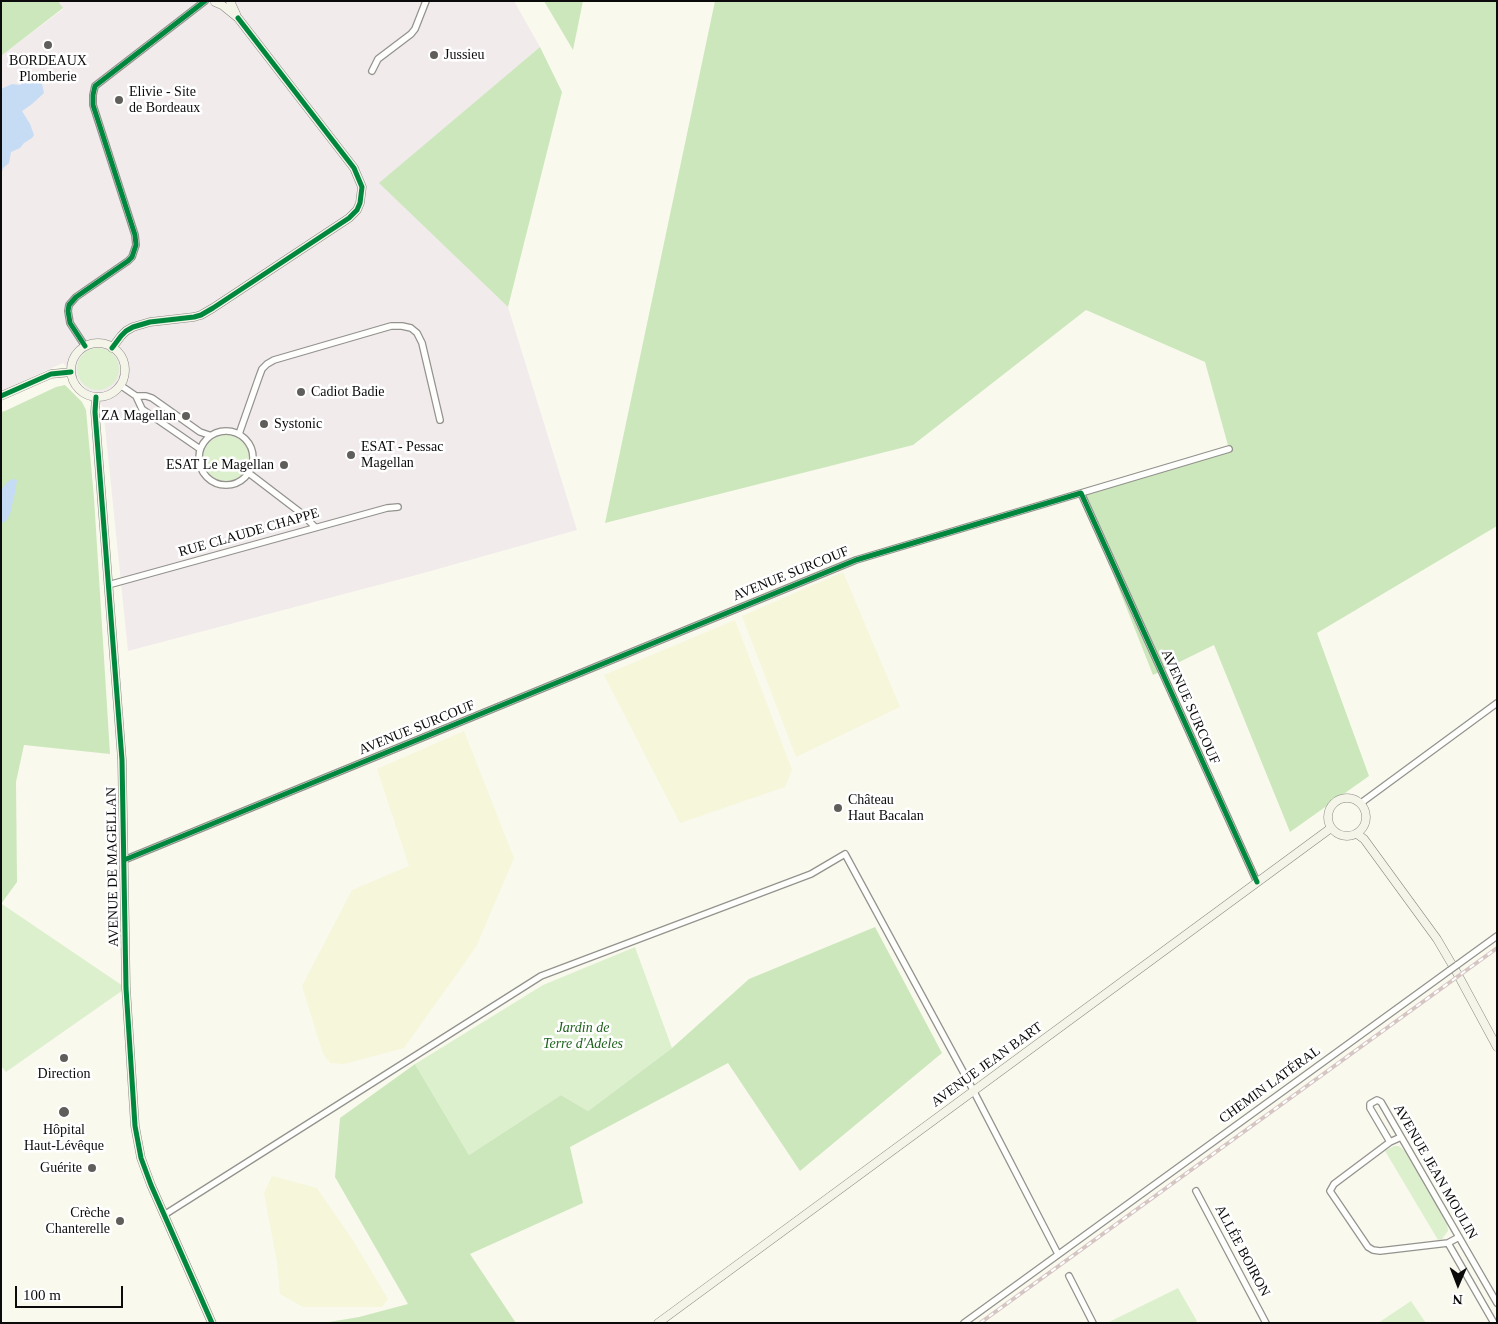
<!DOCTYPE html>
<html>
<head>
<meta charset="utf-8">
<style>
  body { margin:0 }
  #map { position:relative; width:1498px; height:1324px; overflow:hidden; background:#faf9ee; font-family:Georgia,serif }
  canvas { display:block }
  .frame { position:absolute; inset:0; border:2px solid #0b0b0b; pointer-events:none }
  .north { position:absolute; left:1433px; top:1259px; width:50px; height:50px; -webkit-text-stroke:4px #fff; paint-order:stroke; rotate:181deg; font-size:14px; font-weight:700; line-height:20px; text-align:center; color:#0b0b0b }
  .north::after { content:''; display:block; margin:auto; width:18px; height:22px; background:#0b0b0b; clip-path:polygon(50% 0,100% 100%,50% 72%,0 100%) }
  .scale { position:absolute; left:15px; top:1286px; width:108px; height:22px; box-sizing:border-box; border:2px solid #0b0b0b; border-top:0; padding-left:6px; font-size:15px; line-height:18px; white-space:nowrap; color:#0b0b0b; -webkit-text-stroke:4px #fff; paint-order:stroke }
</style>
</head>
<body>
<div id="map">
<canvas width="1498" height="1324"></canvas>
<div class="frame"></div>
<div class="north">N</div>
<div class="scale">100 m</div>
</div>
<script>
const g = document.querySelector('canvas').getContext('2d');
g.lineJoin = 'round';
function paint(path, color) {
  g.fillStyle = color;
  g.fill(path, 'evenodd');
}
function shape(rows) {
  const path = new Path2D();
  for (const r of rows) {
    if (r.length === 3) {
      path.moveTo(r[0] + r[2], r[1]);
      path.arc(r[0], r[1], r[2], 0, 2 * Math.PI);
      continue;
    }
    path.moveTo(r[0], r[1]);
    for (let i = 2; i < r.length; i += 2) path.lineTo(r[i], r[i + 1]);
  }
  return path;
}
function trace(path, color, width, dash) {
  g.strokeStyle = color;
  g.lineWidth = width;
  g.lineCap = dash ? 'butt' : 'round';
  g.setLineDash(dash || []);
  g.stroke(path);
}
function label(font, color, halo, rows, align = 'center') {
  g.font = font + ' Georgia,serif';
  g.lineWidth = 5;
  g.setLineDash([]);
  g.textBaseline = 'middle';
  g.strokeStyle = halo;
  g.fillStyle = color;
  for (const [text, x, y, turn = 0] of rows) {
    g.save();
    g.translate(x, y);
    g.rotate((+turn || 0) * Math.PI / 180);
    g.textAlign = isNaN(turn) ? turn : align;
    if (halo) g.strokeText(text, 0, 0);
    g.fillText(text, 0, 0);
    g.restore();
  }
}
paint(shape([
  [58,1,514,1,540,47,380,183,508,307,577,530,420,574,128,651,103,407,63,363,1,391,1,56,63,9]
]), '#f1ebec');
paint(shape([
  [843,572,900,707,796,757,742,616],
  [735,620,792,770,785,787,680,823,604,675],
  [464,731,514,858,476,947,404,1048,344,1064,330,1063,323,1054,302,986,352,890,409,866,377,769],
  [272,1176,317,1188,354,1242,388,1299,382,1307,303,1307,280,1294,277,1262,264,1193]
]), '#f5f6da');
paint(shape([
  [98,369,21],
  [226,458,23],
  [1,904,2,904,126,988,6,1072,1,1066],
  [635,947,672,1048,588,1111,561,1095,469,1155,415,1064,543,985],
  [1394,1146,1399,1146,1406,1152,1447,1223,1448,1231,1442,1239,1438,1240,1385,1151],
  [1178,1288,1197,1321,1194,1323,1107,1323],
  [1411,1301,1426,1323,1378,1323]
]), '#ddf0ce');
paint(shape([
  [1,1,58,1,63,8,1,56],
  [544,1,583,1,573,50],
  [715,1,1497,1,1497,526,1317,633,1369,776,1290,832,1214,645,1153,675,1081,493,1229,449,1205,362,1086,310,913,445,605,523],
  [540,47,562,92,508,307,379,183],
  [65,385,82,402,86,410,94,498,110,754,24,745,16,782,17,882,1,904,1,412,5,411,56,387],
  [875,927,942,1053,800,1171,728,1063,570,1147,583,1203,470,1254,516,1323,323,1323,359,1317,408,1304,335,1177,340,1118,415,1064,469,1155,561,1095,588,1111,672,1048,749,979]
]), '#cce7bc');
paint(shape([
  [34,72,41,72,43,79,42,84,44,93,32,104,22,111,30,124,34,135,32,138,24,143,20,148,11,152,9,163,3,168,1,175,1,89,12,84,20,85],
  [13,479,16,479,17,481,15,493,10,514,6,521,3,523,1,522,1,490,7,482]
]), '#c5dcf4');
const street = shape([
  [372,71,378,59,411,34,415,29,426,1],
  [85,346,70,323,68,311,69,305,76,297,128,261,132,257,136,245,135,235,93,105,93,95,95,86,205,1],
  [120,385,136,396,146,396,152,398,200,432,209,435],
  [136,396,142,409,200,449],
  [226,458,27],
  [239,434,259,377,262,369,267,364,274,360,391,326,402,326,411,328,417,333,422,343,440,420],
  [250,474,301,513,315,527],
  [1081,493,1229,449],
  [108,585,387,508,398,507],
  [1361,803,1497,703],
  [124,860,856,560,1081,493,1257,882],
  [1457,965,1497,936],
  [1401,1137,1390,1142,1334,1184,1330,1191,1368,1247,1373,1250,1380,1251,1448,1243,1459,1237],
  [1390,1142,1370,1108,1370,1104,1377,1100,1381,1102,1497,1303],
  [1196,1191,1266,1323],
  [164,1215,541,976,811,874,845,854,972,1088,1058,1254],
  [1448,1243,1494,1323],
  [1069,1276,1093,1323],
  [964,1323,1450,970]
]);
const secondary = shape([
  [230,1,236,14],
  [98,370,27],
  [112,348,121,336,126,331,133,327,150,322,194,317,201,315,213,308,349,218,357,210,360,203,362,187,354,168,238,18,222,5,215,2],
  [1,396,51,374,71,372],
  [96,397,95,412,122,760,126,988,135,1126,141,1158,151,1185,212,1323],
  [1347,817,19],
  [1357,834,1364,839,1437,939,1457,973,1497,1047],
  [658,1323,1331,828]
]);
trace(street, '#93928d', 8);
trace(secondary, '#898984', 9);
trace(street, '#fefefc', 5.5);
trace(secondary, '#f4f4e8', 8);
const rail = shape([
  [980,1323,1497,948]
]);
trace(rail, '#d6c6c3', 4);
trace(rail, '#fff', 2, [5.5]);
const streetBridge = shape([
  [1450,970,1457,965]
]);
trace(streetBridge, '#93928d', 8, []);
trace(streetBridge, '#fefefc', 5.5);
trace(shape([
  [85,346,70,323,68,311,69,305,76,297,128,261,132,257,136,245,135,235,93,105,93,95,95,86,205,1],
  [112,348,121,336,126,331,133,327,150,322,194,317,201,315,213,308,349,218,357,210,360,203,362,187,354,168,238,18],
  [1,396,51,374,71,372],
  [96,397,95,412,122,760,126,988,135,1126,141,1158,151,1185,212,1323],
  [124,860,856,560,1081,493,1257,882]
]), '#00873e', 5);
for (const [x, y, r, color] of [
  [48,45,5,"#5f5e5a"],
  [434,55,5,"#5f5e5a"],
  [119,100,5,"#5f5e5a"],
  [301,392,5,"#5f5e5a"],
  [186,416,5,"#5f5e5a"],
  [264,424,5,"#5f5e5a"],
  [351,455,5,"#5f5e5a"],
  [284,465,5,"#5f5e5a"],
  [838,808,5,"#5f5e5a"],
  [64,1058,5,"#5f5e5a"],
  [64,1112,6,"#5f5e5a"],
  [92,1168,5,"#5f5e5a"],
  [120,1221,5,"#5f5e5a"]
]) {
  const dot = new Path2D();
  dot.arc(x, y, r, 0, 2 * Math.PI);
  g.fillStyle = color;
  g.fill(dot);
  trace(dot, '#fff', 2);
}
label('14px', '#0b0b0b', '#fff', [
  ["Jussieu",444,55],
  ["BORDEAUX",48,61,"center"],
  ["Plomberie",48,77,"center"],
  ["Elivie - Site",129,92],
  ["de Bordeaux",129,108],
  ["Cadiot Badie",311,392],
  ["ZA Magellan",176,416,"right"],
  ["Systonic",274,424],
  ["ESAT - Pessac",361,447],
  ["Magellan",361,463],
  ["ESAT Le Magellan",274,465,"right"],
  ["Château",848,800],
  ["Haut Bacalan",848,816],
  ["Direction",64,1074,"center"],
  ["Hôpital",64,1130,"center"],
  ["Haut-Lévêque",64,1146,"center"],
  ["Guérite",82,1168,"right"],
  ["Crèche",110,1213,"right"],
  ["Chanterelle",110,1229,"right"]
], 'left');
label('14px', '#0b0b0b', '#fff', [
  ["RUE CLAUDE CHAPPE",249,533,-16],
  ["AVENUE SURCOUF",791,574,-22],
  ["AVENUE SURCOUF",1190,707,66],
  ["AVENUE SURCOUF",417,728,-22],
  ["AVENUE DE MAGELLAN",113,867,-91],
  ["AVENUE JEAN BART",987,1065,-36],
  ["CHEMIN LATÉRAL",1270,1085,-36],
  ["AVENUE JEAN MOULIN",1435,1172,60],
  ["ALLÉE BOIRON",1242,1251,62]
]);
label('italic 14px', '#1f621c', '#fff', [
  ["Jardin de",583,1028],
  ["Terre d'Adeles",583,1044]
]);
</script>
</body>
</html>
